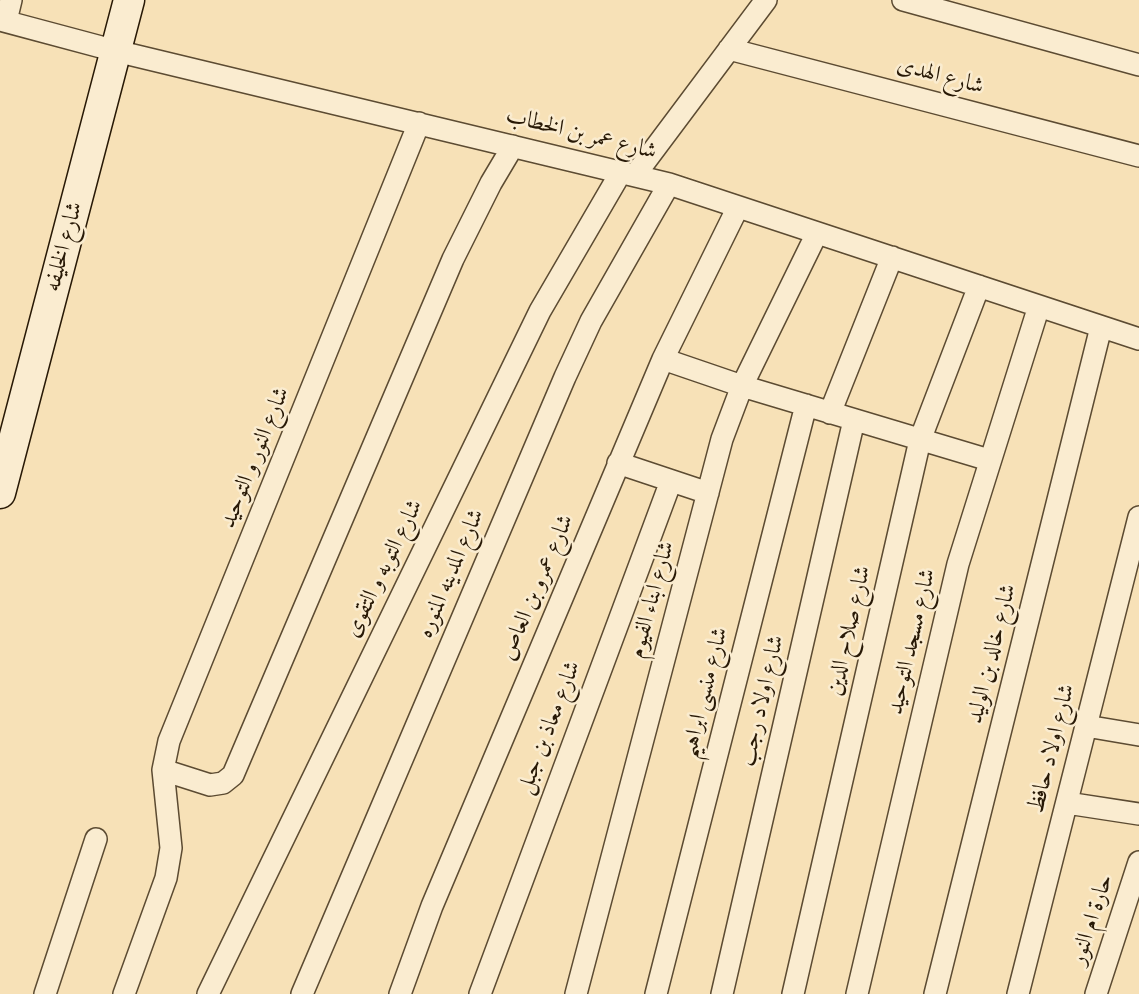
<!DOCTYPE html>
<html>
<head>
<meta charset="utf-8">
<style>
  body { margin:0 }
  canvas { display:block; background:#f7e1b7 }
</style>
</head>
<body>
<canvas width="1139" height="994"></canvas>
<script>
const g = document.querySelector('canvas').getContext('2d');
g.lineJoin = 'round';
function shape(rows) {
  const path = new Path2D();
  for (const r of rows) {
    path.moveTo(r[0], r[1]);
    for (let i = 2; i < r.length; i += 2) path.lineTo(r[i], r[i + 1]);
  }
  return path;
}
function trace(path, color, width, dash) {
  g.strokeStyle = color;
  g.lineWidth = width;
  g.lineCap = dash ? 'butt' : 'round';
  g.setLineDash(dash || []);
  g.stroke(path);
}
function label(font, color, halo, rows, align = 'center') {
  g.font = font + ' "IM FELL Double Pica",Amiri,serif';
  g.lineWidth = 5;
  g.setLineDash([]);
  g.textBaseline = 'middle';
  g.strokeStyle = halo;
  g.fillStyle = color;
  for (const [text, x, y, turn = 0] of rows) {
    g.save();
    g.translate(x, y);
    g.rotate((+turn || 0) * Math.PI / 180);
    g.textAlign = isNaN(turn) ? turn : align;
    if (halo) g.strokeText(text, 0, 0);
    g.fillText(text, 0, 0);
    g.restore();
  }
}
const minor = shape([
  [903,0,1139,65],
  [0,20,116,51,669,184,1139,339],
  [6,21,11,0],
  [729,49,1139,156],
  [635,175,766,0],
  [663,359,742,386,989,460],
  [830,413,892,257],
  [618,463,708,493],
  [1086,726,1139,735],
  [163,770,210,785,223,783,233,775,453,259,491,183,513,146],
  [1067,803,1139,814],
  [45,994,96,839],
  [124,994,166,878,171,848,163,770,169,741,419,123],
  [208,994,540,311,621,172],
  [302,994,565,377,591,321,669,184],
  [400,994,432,906,663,359,738,207],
  [480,994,671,481],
  [576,994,722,439,742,386,817,233],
  [656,994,806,405],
  [722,994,854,420],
  [793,994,920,440,979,286],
  [857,994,958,564,1039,306],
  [935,994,1101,327],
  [1018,994,1139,517],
  [1096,994,1139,862]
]);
const secondary = shape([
  [0,493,129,0]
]);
trace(minor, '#5c4b32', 24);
trace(secondary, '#281906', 33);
trace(minor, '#faecd0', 21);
trace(secondary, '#faecd0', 30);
label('23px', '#281906', '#faecd0', [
  ["شارع الهدى",940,77,15],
  ["شارع عمر بن الخطاب",581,135,14],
  ["شارع الخليفه",65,247,-75],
  ["شارع النور و التوحيد",256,458,-68],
  ["شارع التوبه و التقوى",385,569,-64],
  ["شارع المدينه المنوره",452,574,-67],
  ["شارع عمرو بن العاص",538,588,-67],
  ["شارع ابناء الفيوم",653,600,-75],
  ["شارع صلاح الدين",850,631,-77],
  ["شارع مسجد التوحيد",913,642,-77],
  ["شارع خالد بن الوليد",993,654,-76],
  ["شارع منسى ابراهيم",706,693,-76],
  ["شارع اولاد رجب",763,701,-77],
  ["شارع معاذ بن جبل",550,728,-69],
  ["شارع اولاد حافظ",1053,749,-76],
  ["حارة ام النور",1093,920,-72]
]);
</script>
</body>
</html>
